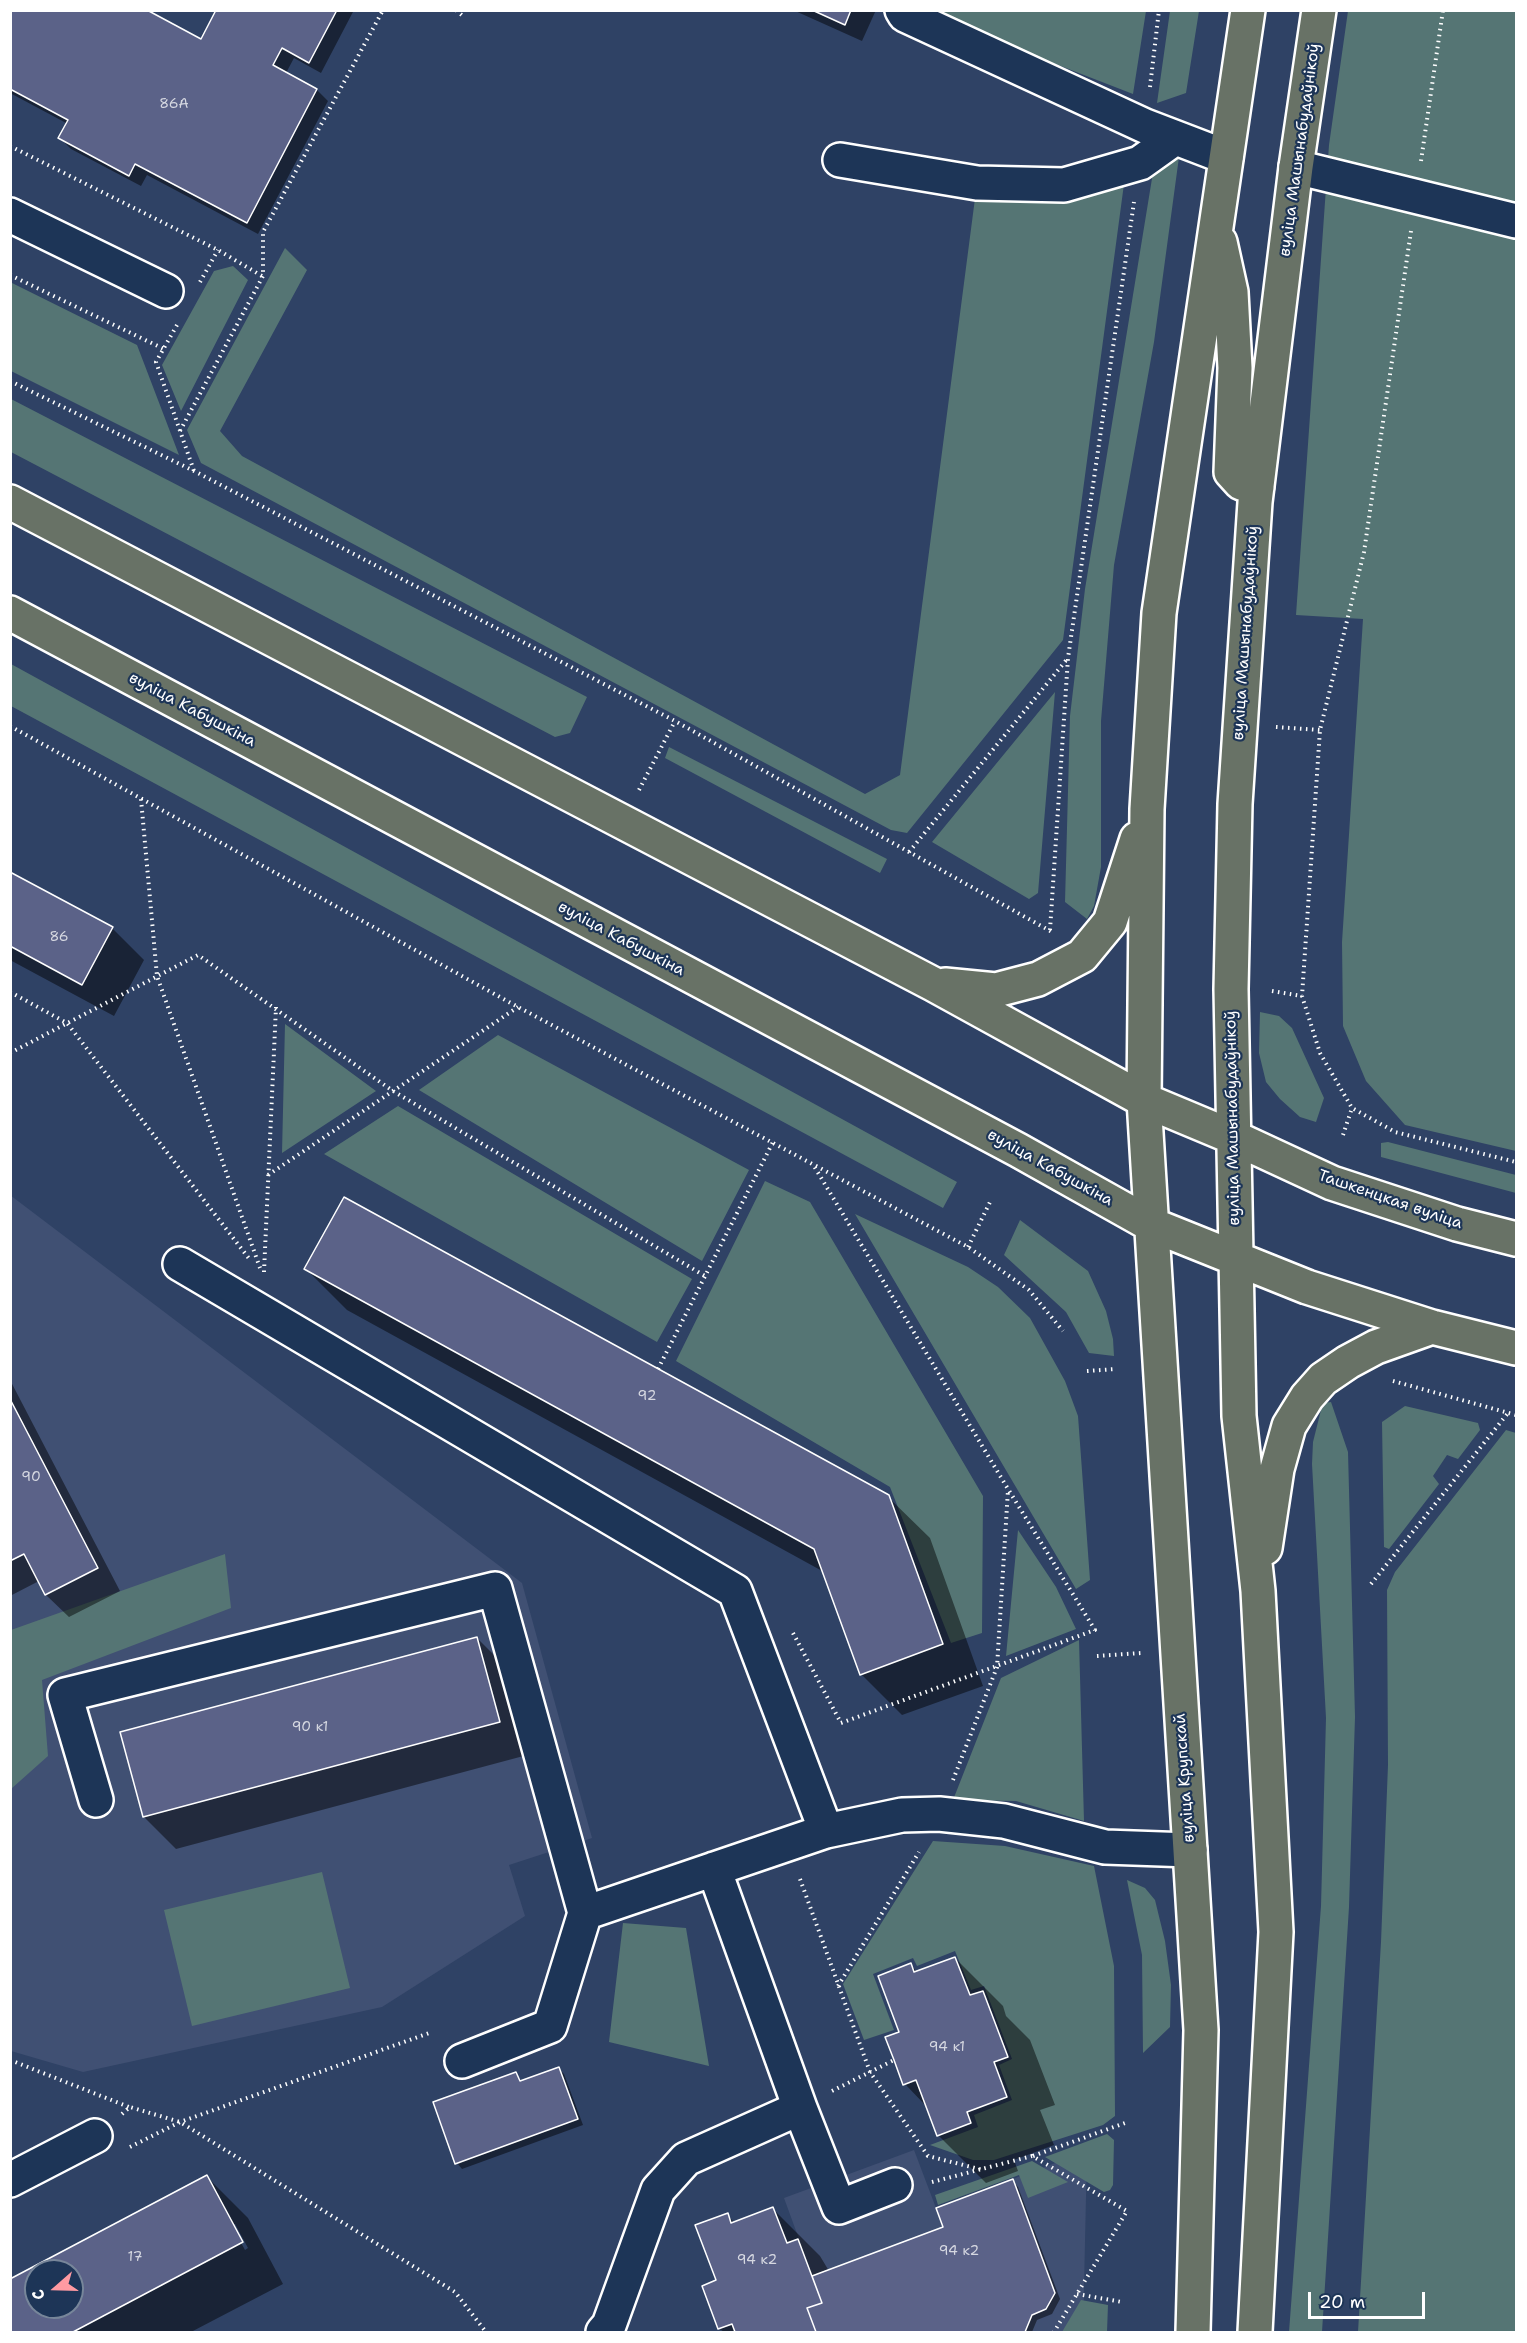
<!DOCTYPE html>
<html>
<head>
<meta charset="utf-8">
<style>
  body { margin:0 }
  #map { position:relative; width:1527px; height:2343px; overflow:hidden; background:#2f4265; font-family:"Shantell Sans",sans-serif }
  canvas { display:block }
  .frame { position:absolute; inset:0; border:12px solid #fff; pointer-events:none }
  .north { position:absolute; left:24px; top:2259px; width:60px; height:60px; box-sizing:border-box; background:#1d3557; border:2px solid #77869a; border-radius:50%; rotate:250deg; font-size:16px; font-weight:700; line-height:24px; text-align:center; color:#fff }
  .north::after { content:''; display:block; margin:auto; width:21px; height:27px; background:#ff9aa2; clip-path:polygon(50% 0,100% 100%,50% 72%,0 100%) }
  .scale { position:absolute; left:1308px; top:2292px; width:117px; height:27px; box-sizing:border-box; border:3px solid #fff; border-top:0; padding-left:8px; font-size:18px; line-height:21px; white-space:nowrap; color:#fff; -webkit-text-stroke:4px #1d3557; paint-order:stroke }
</style>
</head>
<body>
<div id="map">
<canvas width="1527" height="2343"></canvas>
<div class="frame"></div>
<div class="north">С</div>
<div class="scale">20 m</div>
</div>
<script>
const g = document.querySelector('canvas').getContext('2d');
g.lineJoin = 'round';
function paint(path, color) {
  g.fillStyle = color;
  g.fill(path, 'evenodd');
}
function shape(rows) {
  const path = new Path2D();
  for (const r of rows) {
    path.moveTo(r[0], r[1]);
    for (let i = 2; i < r.length; i += 2) path.lineTo(r[i], r[i + 1]);
  }
  return path;
}
function trace(path, color, width, dash) {
  g.strokeStyle = color;
  g.lineWidth = width;
  g.lineCap = dash ? 'butt' : 'round';
  g.setLineDash(dash || []);
  g.stroke(path);
}
function label(font, color, halo, rows, align = 'center') {
  g.font = font + ' "Shantell Sans",sans-serif';
  g.lineWidth = 4.5;
  g.setLineDash([]);
  g.textBaseline = 'middle';
  g.strokeStyle = halo;
  g.fillStyle = color;
  for (const [text, x, y, turn = 0] of rows) {
    g.save();
    g.translate(x, y);
    g.rotate((+turn || 0) * Math.PI / 180);
    g.textAlign = isNaN(turn) ? turn : align;
    if (halo) g.strokeText(text, 0, 0);
    g.fillText(text, 0, 0);
    g.restore();
  }
}
paint(shape([
  [10,1195,522,1583,592,1838,509,1865,525,1916,382,2007,83,2072,11,2051],
  [914,2150,936,2208,1087,2151,1083,2332,816,2332,807,2308,822,2302,784,2198]
]), '#405073');
paint(shape([
  [925,10,1146,11,1133,94,924,13],
  [1170,11,1199,11,1186,93,1157,103],
  [1348,11,1516,11,1516,1151,1405,1125,1366,1081,1343,1026,1342,942,1363,619,1296,615,1329,145],
  [1170,151,1179,157,1154,342,1114,565,1101,721,1101,867,1094,906,1087,919,1065,902,1070,716,1085,589,1156,154],
  [1128,154,1063,640,907,833,891,830,201,463,187,430,285,248,307,270,220,431,242,456,865,794,900,775,977,183,1035,188],
  [233,266,248,280,181,411,162,365,214,271],
  [10,282,137,345,179,455,11,371],
  [11,399,587,697,570,733,555,737,11,452],
  [11,664,957,1182,943,1208,11,706],
  [1055,692,1038,893,1029,899,932,842],
  [669,747,887,859,880,873,665,758],
  [1260,1012,1279,1016,1292,1028,1324,1098,1316,1122,1300,1117,1280,1099,1266,1082,1259,1053],
  [285,1024,376,1091,282,1153],
  [498,1035,749,1170,702,1261,419,1090],
  [398,1106,692,1279,657,1342,324,1154],
  [1388,1142,1516,1175,1516,1193,1381,1157,1381,1143],
  [765,1181,810,1202,983,1496,982,1633,951,1643,890,1487,676,1361],
  [855,1214,968,1267,998,1287,1030,1318,1065,1381,1078,1416,1090,1580,1076,1589],
  [1020,1220,1088,1271,1106,1311,1113,1339,1114,1356,1089,1353,1066,1312,1004,1255],
  [1331,1402,1348,1452,1355,1717,1349,1907,1322,2332,1289,2332,1321,1906,1326,1718,1312,1464,1313,1442,1321,1410,1324,1403],
  [1405,1406,1478,1423,1480,1430,1458,1459,1447,1455,1433,1476,1439,1484,1389,1549,1384,1547,1382,1422],
  [1506,1430,1516,1433,1516,2332,1358,2332,1381,1942,1388,1765,1387,1590,1395,1572],
  [1018,1530,1056,1587,1076,1629,1006,1656],
  [225,1554,231,1608,42,1680,48,1756,11,1789,11,1630],
  [1079,1640,1084,1821,1016,1801,953,1800,1001,1678],
  [933,1841,1005,1846,1094,1866,1114,1966,1115,2116,1103,2125,994,2160,973,2160,930,2145,978,2127,974,2115,1012,2100,999,2065,1012,2059,984,1986,971,1990,955,1951,917,1966,913,1958,873,1974,894,2030,864,2040,843,1984],
  [322,1872,350,1988,192,2026,164,1910],
  [1127,1880,1145,1888,1155,1900,1165,1941,1171,1985,1170,2027,1143,2053,1142,1955],
  [623,1923,686,1928,709,2066,609,2042],
  [1107,2134,1114,2140,1113,2185,1110,2190,1104,2192,1045,2157],
  [1032,2161,1068,2182,1028,2198,1019,2175,938,2205,935,2195],
  [1081,2300,1108,2305,1107,2332,1062,2332]
]), '#557574');
paint(shape([
  [10,10,201,41,217,10,354,10,321,73,294,58,286,73,317,90,328,101,258,234,147,175,141,186,71,149,59,137,68,124,10,93],
  [793,10,876,10,862,41],
  [10,874,112,928,144,960,114,1016,10,960],
  [306,1269,888,1497,930,1538,983,1686,902,1715,861,1674,824,1572,347,1310],
  [10,1380,120,1591,69,1617,46,1595,39,1581,10,1596],
  [477,1638,509,1670,531,1754,176,1849,144,1817],
  [955,1958,1003,2006,1006,2016,1030,2040,1055,2105,1040,2110,1054,2145,1014,2160,1018,2171,986,2183,939,2136,927,2107,905,2084,901,2033,911,1965,918,1973],
  [559,2069,564,2074,583,2125,462,2169,457,2163,516,2073,522,2082],
  [207,2177,248,2218,283,2284,191,2332,10,2332,10,2281],
  [231,2224,235,2224,248,2248,245,2250],
  [36,2271,72,2271,72,2307,36,2307],
  [1013,2181,1018,2187,1060,2299,1052,2314,1037,2320,1032,2332,724,2332,720,2329,704,2287,718,2281,727,2215,735,2223,773,2209,820,2256,829,2271,945,2228]
]), '#0007');
const building = shape([
  [10,10,147,10,201,39,216,10,337,10,309,63,282,48,273,65,317,89,247,223,135,164,129,176,58,138,68,120,10,89,10,10],
  [812,10,851,10,845,25,812,10],
  [10,872,113,927,82,985,10,946,10,872],
  [344,1197,889,1495,943,1644,860,1675,814,1549,304,1269,344,1197],
  [10,1399,98,1568,45,1595,24,1554,10,1561,10,1399],
  [477,1637,500,1722,143,1817,120,1732,477,1637],
  [955,1957,970,1995,983,1991,1008,2057,994,2062,1007,2097,967,2112,971,2123,937,2136,916,2080,903,2085,894,2060,885,2037,899,2032,878,1976,911,1963,914,1972,955,1957],
  [559,2067,578,2119,455,2164,433,2102,516,2072,520,2081,559,2067],
  [207,2175,243,2242,73,2332,10,2332,10,2279,207,2175],
  [36,2271,72,2271,72,2307,36,2307,36,2271],
  [1013,2179,1055,2293,1046,2309,1032,2315,1025,2332,816,2332,807,2308,822,2303,812,2276,943,2227,936,2208,1013,2179],
  [773,2207,787,2243,798,2239,822,2303,807,2308,816,2332,735,2332,732,2324,718,2329,702,2286,716,2280,695,2225,728,2213,731,2223,773,2207]
]);
paint(building, '#5b6288');
trace(building, '#fff', 1.5);
const minor = shape([
  [902,10,905,15,1145,126,1226,157],
  [840,160,977,183,1064,185,1140,163,1175,138],
  [1296,167,1516,221],
  [10,215,166,291],
  [180,1264,735,1591,826,1831],
  [96,1800,65,1695,495,1589,585,1913,826,1831,902,1815,939,1814,1004,1821,1105,1847,1190,1850],
  [462,2061,550,2026,585,1913],
  [800,2108,839,2207,895,2185],
  [10,2180,95,2136],
  [603,2332,609,2325,658,2190,686,2159,800,2108,714,1869]
]);
const major = shape([
  [1220,242,1231,292,1235,368,1231,472,1241,483,1257,487],
  [10,502,933,984,1144,1100,1235,1138,1332,1183,1457,1224,1516,1239],
  [10,613,1018,1150,1150,1224,1307,1287,1432,1327,1516,1348],
  [945,985,996,990,1038,979,1082,956,1110,922,1137,839],
  [1265,1548,1277,1469,1289,1426,1307,1397,1323,1379,1348,1362,1376,1347,1432,1327],
  [1193,2332,1201,2030,1144,1100,1147,809,1159,613,1248,10],
  [1255,2332,1276,1932,1258,1591,1239,1416,1231,989,1235,804,1255,502,1296,167,1319,10]
]);
trace(minor, '#fff', 38);
trace(major, '#fff', 38);
trace(shape([
  [456,10,464,17],
  [1150,87,1159,10],
  [10,146,218,250,262,276],
  [1421,161,1443,10],
  [1411,231,1364,552,1320,730,1302,996,1320,1053,1352,1108,1395,1132,1516,1162],
  [10,275,164,349],
  [200,282,218,250],
  [177,325,156,362,194,471],
  [10,381,194,471,675,721,1052,932],
  [180,431,263,276,263,232,383,10],
  [10,726,518,1007,968,1247,1029,1290,1063,1331],
  [1276,727,1320,730],
  [639,790,675,721],
  [141,799,157,976,260,1268],
  [909,852,1068,658],
  [1050,930,1068,658,1134,202],
  [1272,991,1302,996],
  [10,992,67,1023,251,1261],
  [10,1053,198,955,393,1091,705,1276],
  [1343,1135,1352,1108],
  [268,1175,518,1007],
  [968,1247,991,1200],
  [264,1272,276,1007],
  [658,1369,773,1142],
  [1087,1371,1116,1369],
  [1393,1381,1516,1415],
  [1371,1584,1508,1413],
  [793,1633,841,1723,1095,1630,1008,1489,814,1166],
  [1097,1656,1141,1653],
  [953,1780,997,1667,1008,1490],
  [800,1879,870,2072,928,2156,983,2170],
  [838,1986,919,1852],
  [10,2060,129,2107],
  [832,2091,894,2060],
  [122,2114,130,2107,180,2122,455,2292,486,2332],
  [130,2147,180,2122,432,2032],
  [1033,2156,1125,2123],
  [932,2182,1032,2156,1127,2211,1054,2332],
  [1077,2294,1122,2302]
]), '#fff', 4, [1.5, 4.5]);
trace(minor, '#1d3557', 33);
trace(major, '#687266', 33);
label('14px', '#d6d8e1', null, [
  ["86А",174,104],
  ["86",59,937],
  ["92",647,1396],
  ["90",31,1477],
  ["90 к1",310,1727],
  ["94 к1",947,2047],
  ["94 к2",959,2251],
  ["17",135,2257],
  ["94 к2",757,2260]
]);
label('16px', '#fff', '#1d3557', [
  ["вуліца Машынабудаўнікоў",1300,150,-82],
  ["вуліца Машынабудаўнікоў",1246,633,-86],
  ["вуліца Кабушкіна",192,710,28],
  ["вуліца Кабушкіна",621,939,28],
  ["вуліца Машынабудаўнікоў",1233,1118,-91],
  ["вуліца Кабушкіна",1050,1168,29],
  ["Ташкенцкая вуліца",1390,1200,19],
  ["вуліца Крупскай",1185,1778,-94]
]);
</script>
</body>
</html>
